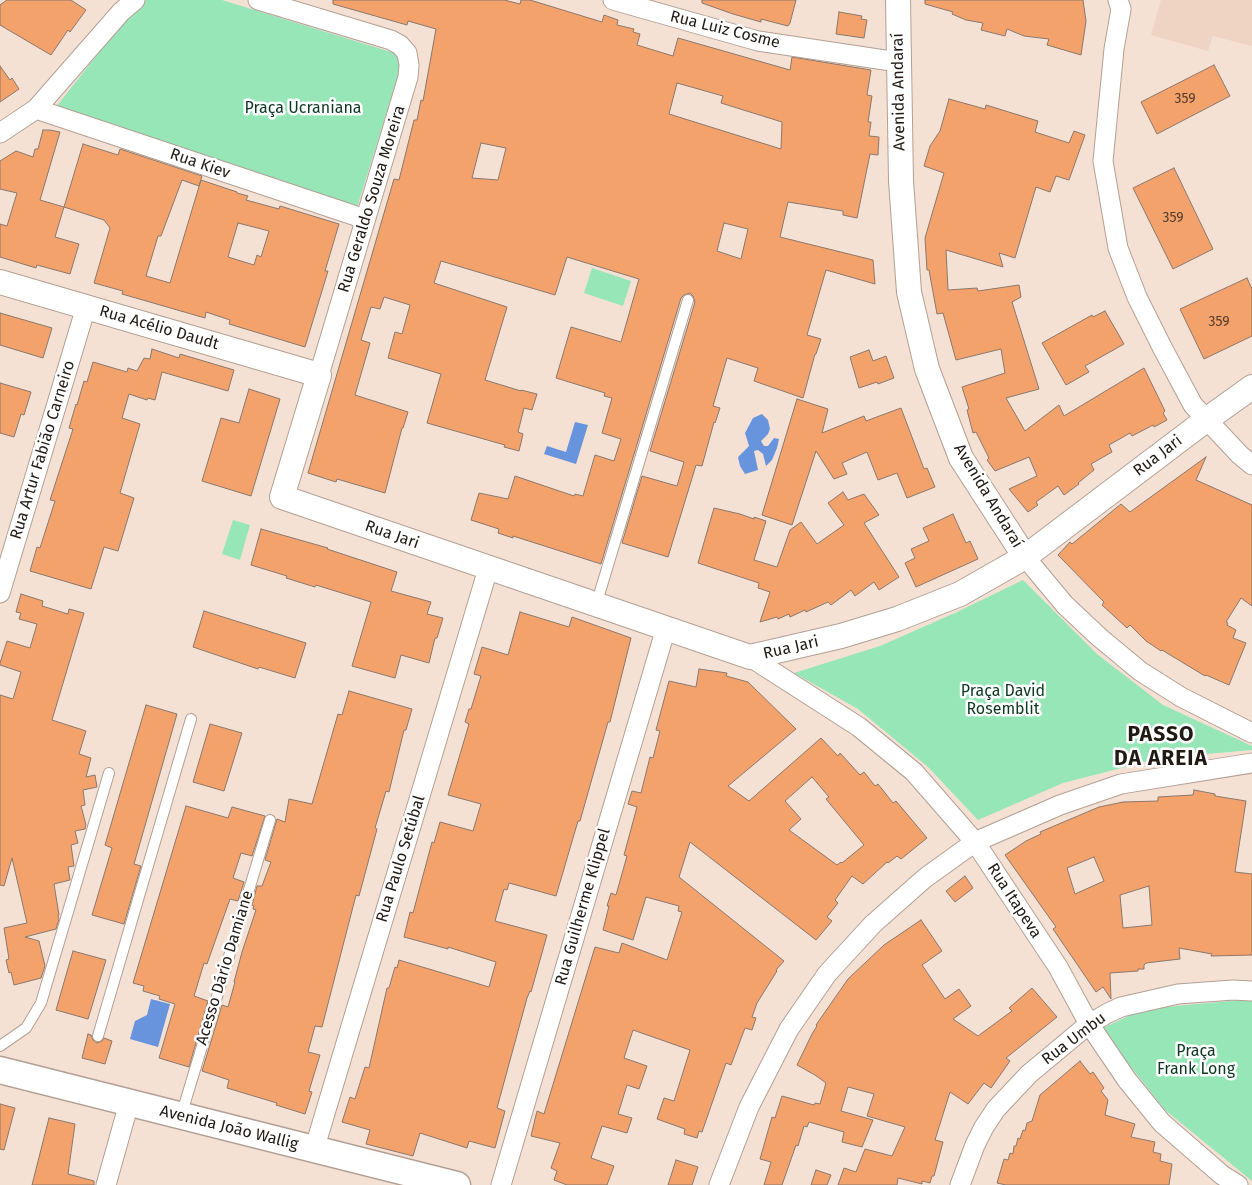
<!DOCTYPE html>
<html>
<head>
<meta charset="utf-8">
<style>
  body { margin:0 }
  canvas { display:block; background:#f5e0d4 }
</style>
</head>
<body>
<canvas width="1252" height="1185"></canvas>
<script>
const g = document.querySelector('canvas').getContext('2d');
g.lineJoin = 'round';
function paint(path, color) {
  g.fillStyle = color;
  g.fill(path, 'evenodd');
}
function shape(rows) {
  const path = new Path2D();
  for (const r of rows) {
    path.moveTo(r[0], r[1]);
    for (let i = 2; i < r.length; i += 2) path.lineTo(r[i], r[i + 1]);
  }
  return path;
}
function trace(path, color, width, dash) {
  g.strokeStyle = color;
  g.lineWidth = width;
  g.lineCap = dash ? 'butt' : 'round';
  g.setLineDash(dash || []);
  g.stroke(path);
}
function label(font, color, halo, rows, align = 'center') {
  g.font = font + ' "Fira Sans",sans-serif';
  g.lineWidth = 5;
  g.setLineDash([]);
  g.textBaseline = 'middle';
  g.strokeStyle = halo;
  g.fillStyle = color;
  for (const [text, x, y, turn = 0] of rows) {
    g.save();
    g.translate(x, y);
    g.rotate((+turn || 0) * Math.PI / 180);
    g.textAlign = isNaN(turn) ? turn : align;
    if (halo) g.strokeText(text, 0, 0);
    g.fillText(text, 0, 0);
    g.restore();
  }
}
paint(shape([
  [1161,0,1252,0,1252,46,1213,36,1208,51,1151,35]
]), '#efd4c3');
paint(shape([
  [146,0,222,0,404,56,356,211,52,112,131,12],
  [592,268,631,281,623,306,584,293],
  [233,520,250,525,240,560,222,554],
  [1023,580,1097,654,1163,705,1252,746,1252,750,1160,758,1063,783,978,820,928,767,858,709,794,673,880,646,957,612],
  [1252,999,1252,1181,1165,1110,1101,1029,1143,1009]
]), '#97e6b8');
paint(shape([
  [762,414,768,420,770,429,768,434,761,441,764,446,768,446,774,438,779,439,777,448,772,460,766,466,763,454,758,450,754,451,758,470,745,474,740,466,738,457,749,446,745,433,753,418],
  [575,422,588,425,576,464,544,454,547,446,566,452],
  [151,999,170,1004,158,1047,130,1039,135,1021,147,1015]
]), '#6894de');
const building = shape([
  [7,0,71,0,86,10,70,32,68,30,51,55,0,25,0,5,7,0],
  [333,0,504,0,520,4,521,0,530,0,602,22,604,15,618,20,617,25,634,29,633,32,640,34,637,45,673,56,678,38,790,70,792,57,871,70,867,95,872,96,868,122,871,122,869,136,879,137,878,155,870,154,857,218,843,215,843,211,788,202,780,237,873,260,875,284,826,270,807,335,821,339,816,354,815,354,803,398,754,381,758,368,727,358,713,406,720,408,715,423,714,422,702,466,696,465,668,557,622,543,642,476,677,486,684,462,650,451,695,302,693,296,690,293,684,295,681,298,601,564,513,536,513,538,498,533,499,529,471,520,479,493,508,499,515,476,574,496,575,494,583,496,595,455,614,461,621,439,602,433,612,398,604,396,605,393,556,378,571,327,621,342,639,279,567,257,555,295,441,261,434,283,507,307,485,380,521,391,521,390,537,394,532,410,524,408,518,432,523,434,519,451,504,447,505,445,427,423,441,374,388,358,395,332,402,334,410,305,384,297,380,309,371,307,361,340,370,343,355,395,408,412,403,428,402,428,385,493,337,479,336,482,308,473,394,179,399,180,414,120,417,120,421,100,423,101,436,29,408,21,407,25,333,4,333,0],
  [677,83,723,96,721,103,782,122,781,149,669,114,677,83],
  [481,143,506,148,498,180,472,178,481,143],
  [724,223,748,229,741,259,717,251,724,223],
  [702,0,796,0,790,23,788,26,761,19,761,22,733,14,702,3,702,0],
  [925,0,1083,0,1086,21,1081,55,1047,45,1049,39,1024,36,1007,29,1005,36,981,30,983,23,966,20,952,14,953,12,925,4,925,0],
  [839,12,862,16,861,19,867,20,864,38,836,34,839,12],
  [1214,65,1230,96,1157,134,1141,102,1214,65],
  [0,66,10,80,12,78,19,89,0,102,0,66],
  [949,99,985,109,986,105,1038,121,1035,132,1069,143,1074,131,1085,135,1069,180,1056,176,1050,192,1036,187,1015,258,999,253,1003,267,946,250,948,290,977,288,978,291,1019,285,1021,297,1012,302,1039,389,1006,398,1025,431,1059,405,1064,416,1144,368,1165,411,1163,413,1167,420,1154,427,1153,425,1132,436,1130,433,1109,445,1112,452,1091,464,1094,470,1078,483,1079,484,1064,495,1058,486,1036,502,1038,505,1028,512,1009,489,1037,476,1029,457,995,471,987,460,989,458,976,432,973,433,967,410,969,409,962,387,1005,373,1001,349,956,360,943,313,937,314,929,270,927,270,925,238,944,173,924,166,930,146,940,131,949,99],
  [43,130,50,130,60,132,40,200,64,207,55,237,79,244,70,274,37,265,36,268,0,257,0,224,7,226,17,193,0,189,0,161,16,151,33,157,35,149,38,149,43,130],
  [83,144,118,155,120,149,202,176,199,186,182,180,161,236,158,236,146,276,170,283,201,180,237,192,237,193,248,196,246,200,279,209,280,206,339,224,325,271,328,271,305,347,229,324,230,320,206,312,205,318,122,294,123,291,94,283,110,228,104,220,64,207,83,144],
  [238,223,269,231,261,257,257,255,254,265,228,257,238,223],
  [1174,168,1213,249,1173,269,1133,188,1174,168],
  [1247,278,1252,289,1252,336,1204,359,1180,309,1247,278],
  [1105,311,1124,344,1085,366,1089,372,1066,385,1042,343,1092,315,1093,317,1105,311],
  [0,313,52,328,43,358,0,345,0,313],
  [152,349,179,358,180,354,234,370,228,391,162,372,155,400,148,398,147,400,129,394,122,418,140,424,120,493,134,498,118,551,104,547,91,589,30,571,37,547,40,548,55,501,50,500,73,429,69,428,76,404,77,405,84,381,87,382,93,362,127,372,128,368,137,371,144,358,150,359,152,349],
  [869,350,873,361,886,356,894,378,878,384,877,382,859,388,850,357,869,350],
  [0,383,31,392,24,415,21,414,14,437,0,433,0,383],
  [249,389,280,399,251,496,202,481,221,418,239,423,249,389],
  [797,399,828,409,822,433,864,416,866,421,901,408,924,469,927,468,935,487,907,498,897,473,878,480,867,452,842,463,847,474,834,479,816,451,792,525,762,515,797,399],
  [1206,457,1196,480,1252,505,1252,606,1241,598,1226,622,1228,623,1227,625,1236,630,1233,638,1246,643,1229,685,1206,675,1205,676,1162,650,1161,651,1146,641,1130,625,1127,628,1102,605,1104,602,1058,555,1070,542,1072,544,1121,504,1130,512,1206,457],
  [843,492,848,500,864,494,879,515,864,523,899,577,879,590,874,582,855,596,851,590,831,605,828,602,806,612,805,610,790,617,789,614,778,619,777,617,760,622,770,592,758,588,759,583,698,563,714,508,740,514,754,519,754,517,766,521,754,560,777,567,790,530,801,522,817,544,844,525,828,503,843,492],
  [953,514,966,543,970,541,978,559,916,587,905,563,915,558,911,549,929,541,923,528,953,514],
  [261,529,328,548,327,549,397,572,391,591,431,602,427,614,443,618,437,638,435,638,429,663,401,655,395,678,352,666,371,602,316,585,315,587,286,578,287,576,251,565,261,529],
  [21,594,43,601,42,606,68,614,69,609,84,613,52,720,86,731,79,754,91,758,86,777,95,775,97,787,83,790,85,805,81,806,86,825,85,829,75,831,78,843,71,845,74,866,68,867,70,880,54,884,59,915,58,915,59,919,56,929,25,937,39,941,45,966,41,978,14,985,11,972,9,973,6,960,9,959,4,928,27,923,12,858,4,886,0,885,0,695,13,699,21,672,0,665,0,663,7,641,30,648,37,624,19,619,21,613,16,612,21,594],
  [204,611,306,643,295,678,259,667,258,669,193,647,204,611],
  [520,612,569,627,572,617,631,638,610,722,608,722,580,821,578,821,556,896,509,883,507,890,504,889,495,921,547,935,531,992,530,991,527,998,497,1108,505,1111,495,1148,469,1141,467,1148,420,1133,413,1156,366,1144,370,1130,342,1122,350,1097,355,1099,365,1067,369,1068,387,988,389,988,395,967,397,968,399,960,489,987,496,962,448,947,448,949,404,937,410,912,413,913,432,842,434,843,440,822,473,831,481,804,448,795,469,724,465,722,469,709,471,709,481,676,474,674,482,647,508,655,520,612],
  [699,669,727,673,726,676,748,682,796,729,728,786,749,801,821,738,838,756,840,753,860,775,864,772,875,786,878,784,893,803,896,801,927,838,901,859,897,856,888,863,887,862,863,884,852,876,835,900,838,903,827,917,832,921,816,940,690,842,679,877,784,961,776,970,777,971,757,1003,752,1017,756,1018,752,1030,745,1028,731,1065,726,1063,702,1132,699,1131,697,1138,684,1134,685,1129,657,1119,664,1098,674,1101,690,1050,633,1030,624,1058,647,1066,639,1089,627,1085,618,1114,632,1118,627,1133,602,1126,591,1158,614,1166,607,1185,567,1185,554,1180,557,1171,551,1168,560,1143,531,1136,537,1111,544,1114,595,947,619,953,622,943,667,960,682,912,678,911,679,906,646,897,633,940,603,930,609,906,607,906,611,893,616,895,627,856,624,855,637,807,628,804,632,791,641,793,650,757,653,758,660,731,656,730,669,681,696,687,699,669],
  [812,777,829,797,826,799,864,845,842,863,841,862,837,865,789,830,801,819,785,801,812,777],
  [349,691,412,709,406,730,404,730,389,792,386,791,375,828,377,829,359,896,356,895,322,1027,315,1026,308,1052,320,1055,309,1091,312,1092,305,1114,276,1105,277,1103,227,1088,229,1080,202,1071,222,1005,228,1007,235,982,234,982,242,952,256,910,253,909,254,906,252,905,257,886,262,886,271,862,265,860,277,819,285,822,289,799,312,804,338,714,342,715,349,691],
  [146,705,177,714,134,864,141,866,124,924,92,915,112,848,105,845,146,705],
  [210,724,242,733,224,791,193,782,210,724],
  [1194,790,1215,794,1215,796,1246,801,1235,872,1252,874,1252,955,1211,956,1212,954,1179,948,1180,959,1146,963,1144,965,1144,969,1138,969,1138,971,1110,973,1111,999,1103,987,1096,992,1053,929,1056,927,1005,855,1026,841,1041,834,1040,832,1099,807,1123,802,1158,801,1158,797,1193,795,1194,790],
  [1094,857,1104,881,1075,894,1067,868,1094,857],
  [1149,886,1152,925,1123,928,1120,895,1149,886],
  [186,806,228,818,232,807,265,816,252,856,241,853,233,878,244,882,238,901,230,899,207,964,204,963,194,996,208,1001,189,1067,159,1058,175,1004,159,999,160,996,143,991,144,986,133,983,186,806],
  [965,876,973,888,955,902,946,891,965,876],
  [921,920,942,951,922,965,945,999,959,989,971,1006,953,1019,978,1036,1012,1011,1009,1008,1032,988,1057,1017,1006,1058,1010,1061,991,1088,984,1083,968,1104,950,1092,935,1140,943,1142,934,1176,932,1176,930,1183,922,1181,922,1184,898,1178,897,1185,838,1185,844,1168,856,1172,865,1149,892,1156,905,1127,867,1116,874,1094,848,1087,841,1111,873,1120,862,1147,842,1142,844,1132,809,1122,807,1127,804,1126,798,1146,796,1145,782,1185,764,1185,771,1162,760,1159,772,1117,775,1118,782,1096,814,1105,815,1103,820,1104,826,1083,815,1075,797,1065,812,1034,817,1026,816,1025,848,979,884,945,921,920],
  [73,951,106,960,88,1019,56,1010,73,951],
  [88,1034,91,1035,93,1040,97,1043,102,1041,104,1038,112,1041,105,1064,82,1058,88,1034],
  [1080,1061,1090,1074,1093,1072,1104,1088,1101,1091,1108,1100,1105,1115,1135,1124,1131,1137,1155,1142,1153,1152,1161,1154,1160,1161,1172,1164,1169,1185,1006,1185,997,1183,1004,1159,1008,1160,1010,1153,1013,1154,1014,1146,1016,1146,1018,1138,1020,1139,1023,1130,1025,1131,1027,1123,1032,1121,1040,1095,1080,1061],
  [0,1104,15,1108,4,1150,0,1149,0,1104],
  [49,1118,75,1124,68,1174,94,1181,94,1185,32,1185,49,1118],
  [676,1160,698,1167,692,1185,668,1185,676,1160],
  [816,1170,831,1175,827,1185,811,1185,816,1170]
]);
paint(building, '#f4a26c');
trace(building, '#8a786c', 1);
const service = shape([
  [596,605,688,300],
  [98,1036,191,719],
  [0,1046,26,1028,41,1003,109,773],
  [181,1116,270,820]
]);
const minor = shape([
  [258,0,391,40,400,45,407,53,409,65,408,77,319,375],
  [613,0,758,41,898,62],
  [1118,0,1121,9,1114,49,1103,161,1118,248,1137,297,1163,349,1193,405,1240,455,1252,465],
  [36,109,365,219],
  [0,133,36,109,121,12,135,0],
  [1025,557,1065,605,1099,637,1140,671,1181,697,1252,733],
  [0,593,86,307],
  [750,657,859,727,914,772,975,842,1058,967,1089,1024,1127,1080,1162,1123,1222,1175,1238,1185],
  [314,1150,488,569],
  [106,1185,129,1103],
  [501,1185,666,628],
  [719,1185,749,1107,789,1029,827,974,873,924,925,878,975,842,1060,805,1121,784,1252,763],
  [960,1185,975,1145,984,1127,996,1109,1029,1074,1089,1024,1108,1013,1121,1007,1178,994,1233,990,1252,991]
]);
const tertiary = shape([
  [898,0,901,181,909,292,927,369,961,458,1025,557],
  [0,282,319,375,282,497,750,657,841,636,897,619,960,594,1025,557,1206,420,1252,387]
]);
const secondary = shape([
  [0,1070,457,1185]
]);
trace(service, '#b3a094', 12);
trace(minor, '#b3a094', 21);
trace(tertiary, '#b3a094', 26);
trace(secondary, '#b3a094', 29);
trace(service, '#fff', 10);
trace(minor, '#fff', 19);
trace(tertiary, '#fff', 24);
trace(secondary, '#fff', 26);
label('14px', '#553b2a', null, [
  ["359",1185,99],
  ["359",1173,218],
  ["359",1219,322]
]);
label('16px', '#201914', '#fff', [
  ["Rua Luiz Cosme",725,30,14],
  ["Avenida Andaraí",899,92,-91],
  ["Rua Kiev",200,164,19],
  ["Rua Geraldo Souza Moreira",372,199,-73],
  ["Rua Acélio Daudt",159,328,16],
  ["Rua Artur Fabião Carneiro",43,450,-73],
  ["Rua Jari",1158,456,-37],
  ["Avenida Andaraí",988,496,59],
  ["Rua Jari",392,535,19],
  ["Rua Jari",791,648,-13],
  ["Rua Paulo Setúbal",401,859,-73],
  ["Rua Itapeva",1014,901,57],
  ["Rua Guilherme Klippel",583,907,-74],
  ["Acesso Dário Damiane",225,968,-73],
  ["Rua Umbu",1074,1039,-37],
  ["Avenida João Wallig",229,1128,14]
]);
label('16px', '#0c3722', '#fff', [
  ["Praça Ucraniana",303,109],
  ["Praça David",1003,692],
  ["Rosemblit",1003,710],
  ["Praça",1196,1052],
  ["Frank Long",1196,1070]
]);
g.letterSpacing = '1px';
label('bold 21px', '#201914', '#fff', [
  ["PASSO",1161,735],
  ["DA AREIA",1161,759]
]);
g.letterSpacing = '0px';
</script>
</body>
</html>
